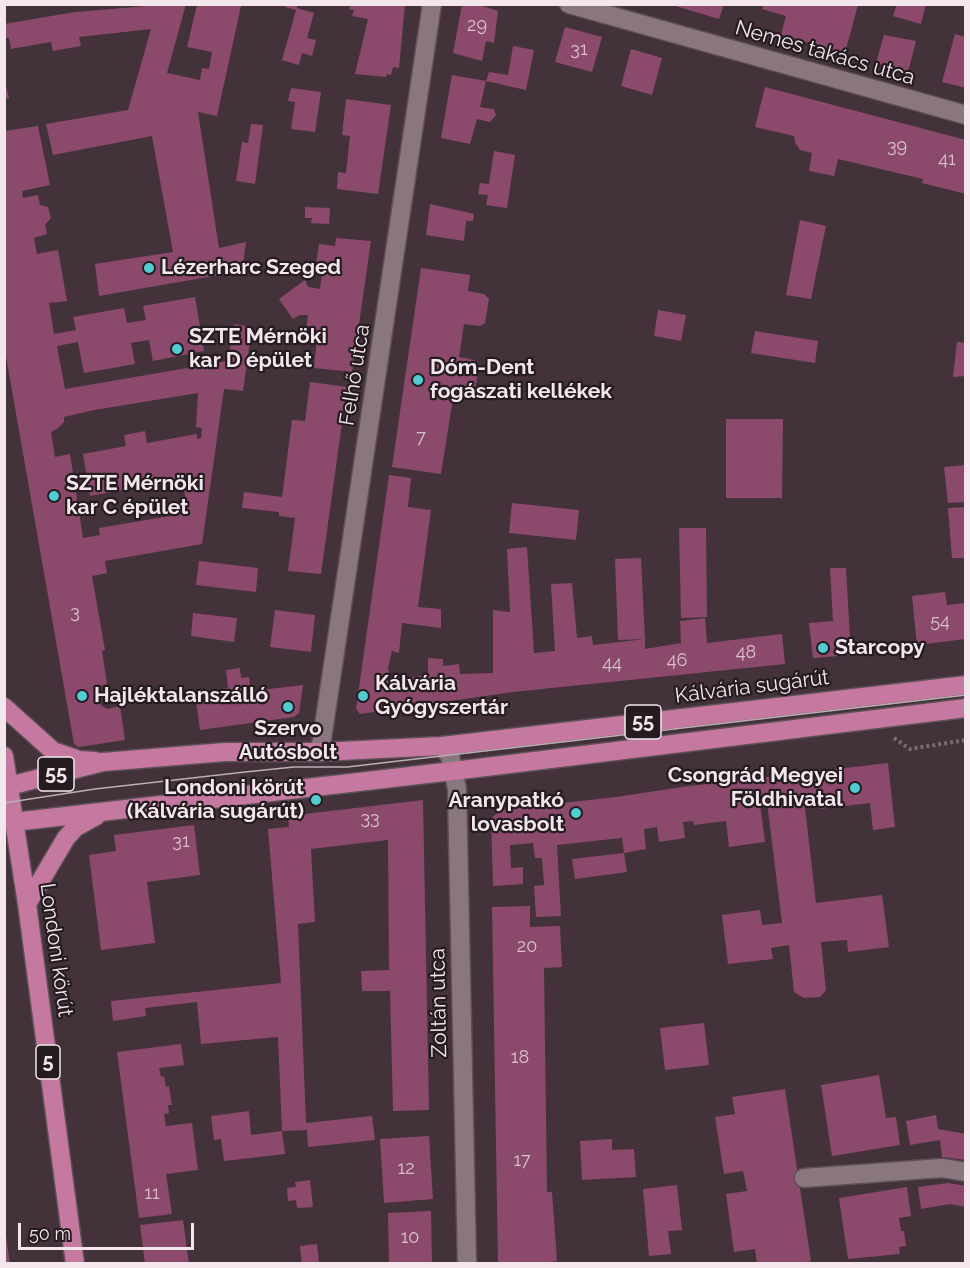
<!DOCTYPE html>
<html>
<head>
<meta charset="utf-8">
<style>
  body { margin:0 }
  #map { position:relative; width:970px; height:1268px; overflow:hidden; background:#43323a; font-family:Raleway,sans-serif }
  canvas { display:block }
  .frame { position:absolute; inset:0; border:6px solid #f3e7ec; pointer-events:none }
  .scale { position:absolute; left:18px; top:1223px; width:176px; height:27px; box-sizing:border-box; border:3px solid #f3e7ec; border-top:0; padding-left:8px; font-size:18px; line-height:21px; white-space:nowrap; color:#f3e7ec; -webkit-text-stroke:4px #241c20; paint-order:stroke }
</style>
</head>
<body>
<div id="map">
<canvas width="970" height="1268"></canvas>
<div class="frame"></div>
<div class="scale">50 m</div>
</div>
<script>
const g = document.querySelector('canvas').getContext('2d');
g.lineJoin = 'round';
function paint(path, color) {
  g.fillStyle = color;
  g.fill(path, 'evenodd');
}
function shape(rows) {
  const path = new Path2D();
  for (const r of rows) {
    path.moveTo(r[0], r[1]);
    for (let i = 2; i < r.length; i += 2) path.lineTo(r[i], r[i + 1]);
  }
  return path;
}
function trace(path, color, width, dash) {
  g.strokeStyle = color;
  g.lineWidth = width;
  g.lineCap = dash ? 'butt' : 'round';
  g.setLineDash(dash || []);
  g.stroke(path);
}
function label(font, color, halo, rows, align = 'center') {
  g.font = font + ' Raleway,sans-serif';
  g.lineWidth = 4.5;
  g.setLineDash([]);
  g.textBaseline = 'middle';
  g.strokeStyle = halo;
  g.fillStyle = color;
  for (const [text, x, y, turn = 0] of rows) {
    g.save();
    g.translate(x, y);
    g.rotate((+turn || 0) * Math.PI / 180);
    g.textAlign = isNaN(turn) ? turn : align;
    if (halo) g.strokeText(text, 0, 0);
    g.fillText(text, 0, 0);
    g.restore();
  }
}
paint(shape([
  [171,4,186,4,167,73,200,80,202,68,209,69,212,52,187,47,197,5,241,6,217,116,198,112,219,248,246,242,242,271,99,296,95,264,173,252,152,136,53,155,46,124,128,110,151,29,79,37,81,46,53,51,51,42,11,49,9,38,4,38,4,24,75,12],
  [286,4,298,4,297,8,314,13,307,38,316,40,312,56,302,53,299,65,282,60,296,10,285,7],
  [351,4,405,4,399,68,393,67,391,75,387,74,386,77,355,74,368,19,352,16,354,10,349,9],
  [476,4,498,11,494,43,486,41,482,61,453,53,462,5],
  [669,4,724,4,719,19],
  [764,4,858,5,845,53,781,35,786,16,762,9],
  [897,4,926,4,921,24,893,16],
  [565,27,602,37,592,72,555,62],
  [955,34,966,37,966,88,942,82],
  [884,35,916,41,908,72,876,63],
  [513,46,534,50,526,90,486,81,489,72,508,75],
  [631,49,662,58,652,95,621,86],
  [452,75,486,81,480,107,494,109,496,115,490,122,477,119,470,144,441,138],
  [4,78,9,98,4,99],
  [765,87,966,140,966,194,922,183,923,179,838,159,834,176,809,171,812,153,800,150,795,142,794,136,755,127],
  [291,88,321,92,315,132,291,129,295,102,288,101],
  [346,99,391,105,378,194,337,189,338,172,346,173,350,136,342,135],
  [251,124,263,125,255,184,236,181,242,142,248,143],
  [38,126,50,185,22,191,23,198,38,195,40,205,48,207,51,218,45,225,47,234,34,238,37,254,58,250,67,301,49,303,54,334,76,330,73,317,124,308,127,323,146,320,143,306,195,297,204,351,153,361,149,340,131,343,135,364,84,373,78,342,57,346,65,389,228,361,234,324,252,327,243,391,224,389,202,544,105,561,107,573,92,576,105,650,102,651,107,684,97,687,101,705,107,709,120,706,125,740,79,747,74,744,4,345,4,131],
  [198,393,196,427,202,428,201,438,197,439,197,434,147,443,145,431,124,435,126,446,83,454,90,496,182,479,188,513,99,528,100,535,83,538,70,454,55,457,51,432,57,429,64,422,64,417,94,410],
  [494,151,515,155,507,208,486,205,488,195,478,194,480,183,489,184],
  [430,204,474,214,473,221,466,221,464,241,426,235],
  [305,207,330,208,329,224,311,223,312,218,305,218],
  [800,220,826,226,811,299,786,295],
  [336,238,371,241,352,372,314,368,317,338,305,335,308,315,300,315,293,319,279,299,305,280,308,287,320,289,322,274,315,272,319,244,335,246],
  [421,268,470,275,468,291,484,294,489,299,485,323,480,326,464,324,459,357,474,360,479,365,475,390,469,394,454,392,441,474,392,467],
  [658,310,686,315,681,341,654,336],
  [755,331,818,341,815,363,751,353],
  [957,342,966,343,966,376,953,377],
  [310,382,347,387,321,574,288,571,295,518,279,516,279,512,242,508,244,492,282,497,292,420,305,421],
  [726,419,783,419,782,498,726,498],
  [966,465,966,502,948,503,944,467],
  [389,475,411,478,408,507,431,510,418,607,441,609,441,628,402,623,399,653,392,651,388,668,391,680,428,675,428,658,443,659,443,666,459,664,460,674,493,673,493,610,510,612,507,549,527,547,534,653,555,651,551,584,572,583,577,638,592,636,593,645,645,639,645,649,681,643,680,621,705,618,707,643,782,634,785,664,513,692,360,714,356,709],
  [512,503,579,510,576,540,509,533],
  [966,507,966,558,952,558,948,508],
  [679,528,706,528,707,617,681,618],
  [641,558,645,639,618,640,615,559],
  [199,561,258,568,256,592,196,585],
  [830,568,846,568,851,655,813,658,809,623,833,621],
  [945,592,947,605,966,603,966,639,917,645,912,596],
  [275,610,315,615,311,652,270,647],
  [193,613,237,618,234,642,191,636],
  [240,668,241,678,249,677,250,685,241,686,242,692,303,685,299,713,294,717,200,730,195,693,228,688,226,670],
  [888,763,895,827,873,830,870,803,820,809,818,797,804,799,816,903,882,895,889,947,848,952,847,940,821,942,826,990,820,997,804,998,794,992,789,945,771,948,773,959,728,964,722,915,760,910,762,925,782,923,767,802,760,803,765,842,729,847,726,821,694,825,693,821,683,822,685,838,659,842,657,827,644,829,646,849,624,853,627,872,575,879,572,859,624,853,622,838,557,845,561,916,536,917,534,886,544,885,542,858,535,858,533,843,510,845,511,868,523,867,523,884,493,886,491,818,501,810,616,797,689,786],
  [423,800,429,1110,393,1111,390,991,362,991,361,971,389,970,388,840,311,849,315,922,298,924,306,1123,372,1116,375,1140,308,1147,307,1130,282,1131,285,1154,224,1161,221,1139,214,1140,211,1116,249,1111,251,1135,282,1131,278,1037,201,1044,197,1002,145,1008,146,1016,113,1021,111,1001,281,983,268,829,289,827,288,816],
  [194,825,200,875,147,882,155,943,101,950,89,855,116,851,114,835],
  [530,906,530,927,560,926,562,967,544,968,547,1192,552,1192,557,1261,530,1264,498,1264,492,907],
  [704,1023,709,1065,665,1070,660,1028],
  [181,1044,184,1065,159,1068,161,1077,164,1076,166,1087,169,1086,172,1105,168,1105,169,1113,164,1114,166,1126,192,1123,198,1170,166,1174,172,1214,139,1218,117,1052],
  [879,1075,886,1118,896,1117,900,1145,832,1156,821,1085],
  [785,1089,811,1261,796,1264,757,1264,755,1249,734,1252,726,1194,747,1191,743,1171,724,1174,715,1117,735,1114,732,1097],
  [936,1115,938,1129,966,1134,966,1160,942,1157,940,1140,910,1145,906,1121],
  [429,1136,433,1199,384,1203,380,1139],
  [612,1139,612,1150,634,1149,636,1177,582,1180,580,1141],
  [310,1180,313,1207,297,1208,296,1200,288,1201,287,1188,296,1187,295,1182],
  [948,1183,966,1186,966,1207,950,1204,921,1209,918,1187],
  [677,1185,682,1230,668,1231,671,1254,649,1256,643,1189],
  [907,1187,911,1216,899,1218,901,1231,904,1231,906,1246,899,1247,900,1254,848,1259,839,1198],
  [431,1211,432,1264,389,1264,388,1213],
  [183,1220,189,1264,145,1264,140,1225],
  [5,1236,6,1236,10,1264,5,1264],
  [317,1244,319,1264,302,1264,300,1246]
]), '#8b4a6b');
const street = shape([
  [569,4,966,115],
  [442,746,450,756,457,789,467,1264],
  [320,752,432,4],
  [804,1178,942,1168,966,1172]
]);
const primary = shape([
  [4,707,53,751,79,760,95,761],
  [4,756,27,904,75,1264],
  [9,786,103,762,225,752,320,752,442,746,966,685],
  [14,822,453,771,966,708],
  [27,904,66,838,76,827,96,816]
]);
trace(street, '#5e4f56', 21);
trace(primary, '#5e4f56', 21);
trace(shape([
  [894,738,910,749,966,740]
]), '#7a6a71', 4, [3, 3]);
trace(street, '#8a767f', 18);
trace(primary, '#c578a0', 18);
trace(shape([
  [4,803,95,789,245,772,294,767,347,767,966,695]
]), '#bbaeb4', 1.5);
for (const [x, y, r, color] of [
  [149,268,6,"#51ccd2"],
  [177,349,6,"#51ccd2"],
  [418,380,6,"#51ccd2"],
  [54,496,6,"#51ccd2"],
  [823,648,6,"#51ccd2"],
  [82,696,6,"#51ccd2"],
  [363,696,6,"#51ccd2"],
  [288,707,6,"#51ccd2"],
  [855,788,6,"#51ccd2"],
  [316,800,6,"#51ccd2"],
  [576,813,6,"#51ccd2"]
]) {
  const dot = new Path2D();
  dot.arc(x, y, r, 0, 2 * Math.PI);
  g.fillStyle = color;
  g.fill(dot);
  trace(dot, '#241c20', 2);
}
label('18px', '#d9c0cc', null, [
  ["29",477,26],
  ["31",579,50],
  ["39",897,147],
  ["41",947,160],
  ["7",421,438],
  ["3",75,613],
  ["54",940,622],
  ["48",746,653],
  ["46",677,661],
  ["44",612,664],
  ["33",370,819],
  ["31",181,842],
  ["20",527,947],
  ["18",520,1058],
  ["17",522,1161],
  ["12",406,1169],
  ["11",152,1194],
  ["10",410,1238]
]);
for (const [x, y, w] of [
  [643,722,36],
  [56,774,36],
  [48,1062,24]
]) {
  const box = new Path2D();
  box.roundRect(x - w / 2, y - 17, w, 34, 4.5);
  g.fillStyle = '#241c20';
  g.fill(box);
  trace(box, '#f3e7ec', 1.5);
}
label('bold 20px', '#f3e7ec', null, [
  ["55",643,722],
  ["55",56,774],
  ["5",48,1062]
]);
label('21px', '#f3e7ec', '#241c20', [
  ["Nemes takács utca",825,53,16],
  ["Felhő utca",355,375,-81],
  ["Kálvária sugárút",752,687,-7],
  ["Londoni körút",56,950,82],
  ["Zoltán utca",439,1003,-91]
]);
label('bold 21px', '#f3e7ec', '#241c20', [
  ["Lézerharc Szeged",161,268],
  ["SZTE Mérnöki",189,337],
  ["kar D épület",189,361],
  ["Dóm-Dent",430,368],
  ["fogászati kellékek",430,392],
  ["SZTE Mérnöki",66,484],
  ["kar C épület",66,508],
  ["Starcopy",835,648],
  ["Kálvária",375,684],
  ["Gyógyszertár",375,708],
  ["Hajléktalanszálló",94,696],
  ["Szervo",288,729,"center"],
  ["Autósbolt",288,753,"center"],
  ["Csongrád Megyei",843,776,"right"],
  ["Földhivatal",843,800,"right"],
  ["Londoni körút",304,788,"right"],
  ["(Kálvária sugárút)",304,812,"right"],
  ["Aranypatkó",564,801,"right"],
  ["lovasbolt",564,825,"right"]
], 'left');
</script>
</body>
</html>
